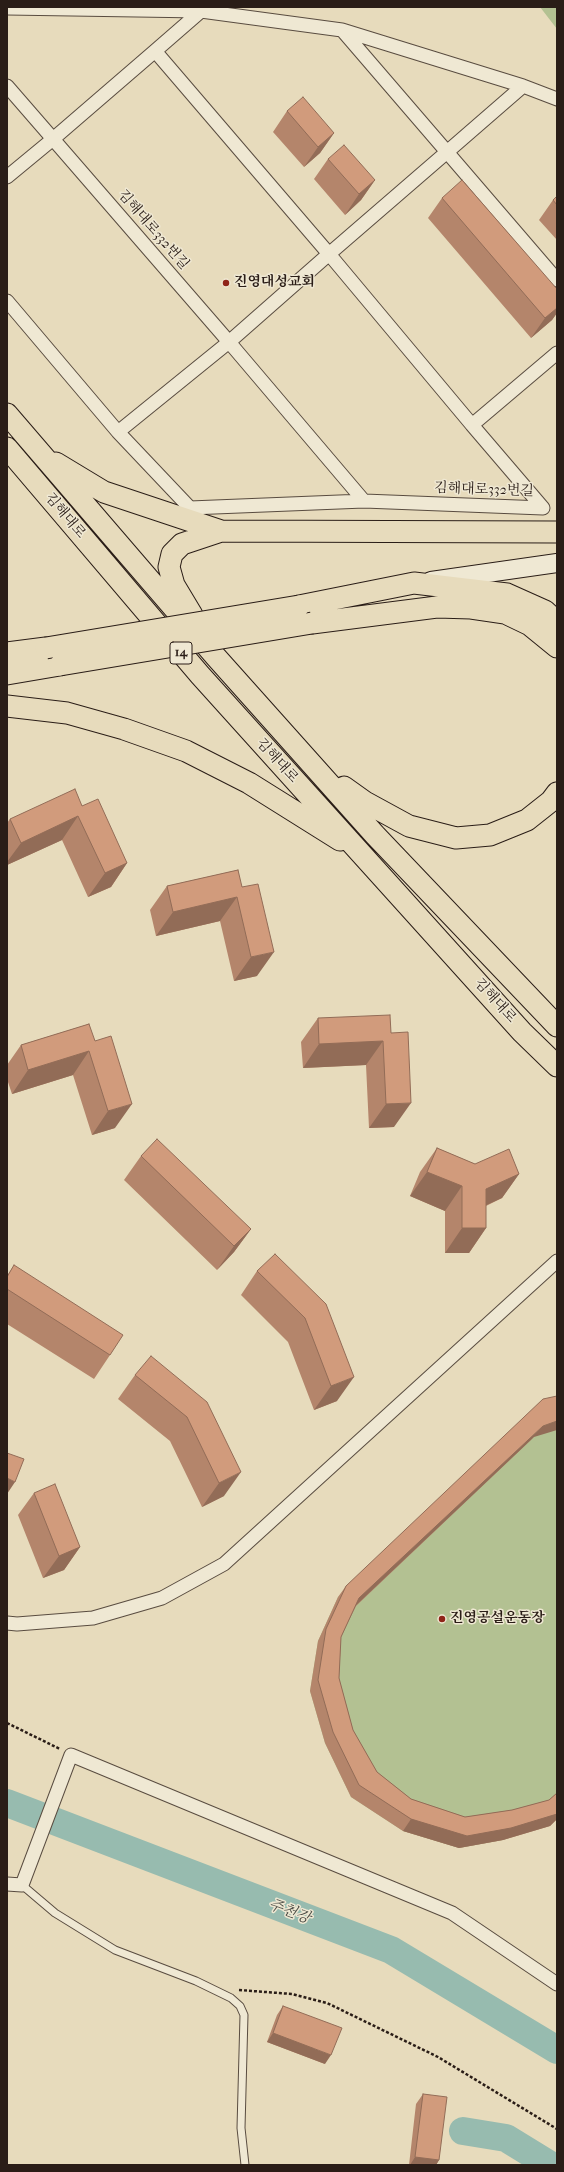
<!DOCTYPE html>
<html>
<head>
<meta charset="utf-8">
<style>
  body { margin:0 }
  #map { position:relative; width:564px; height:2172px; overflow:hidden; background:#e7dbbc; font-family:"IM FELL French Canon",serif }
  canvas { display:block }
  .frame { position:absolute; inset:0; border:8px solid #2a1d17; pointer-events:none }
</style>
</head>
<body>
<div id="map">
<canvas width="564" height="2172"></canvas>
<div class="frame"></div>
</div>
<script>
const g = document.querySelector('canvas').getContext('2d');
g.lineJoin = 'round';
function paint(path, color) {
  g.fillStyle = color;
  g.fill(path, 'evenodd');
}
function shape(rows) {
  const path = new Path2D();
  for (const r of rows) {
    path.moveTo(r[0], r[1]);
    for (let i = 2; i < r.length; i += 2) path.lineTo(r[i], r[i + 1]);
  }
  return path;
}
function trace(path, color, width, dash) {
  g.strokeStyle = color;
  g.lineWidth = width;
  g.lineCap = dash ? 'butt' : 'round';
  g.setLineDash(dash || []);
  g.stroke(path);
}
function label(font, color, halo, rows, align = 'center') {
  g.font = font + ' "IM FELL French Canon","Noto Serif KR",serif';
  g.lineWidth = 3;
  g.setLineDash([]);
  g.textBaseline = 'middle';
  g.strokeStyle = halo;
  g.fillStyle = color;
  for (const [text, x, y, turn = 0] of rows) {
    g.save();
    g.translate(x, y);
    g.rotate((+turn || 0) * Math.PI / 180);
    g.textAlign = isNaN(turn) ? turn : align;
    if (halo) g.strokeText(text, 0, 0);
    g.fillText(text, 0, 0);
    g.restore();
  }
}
paint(shape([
  [540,7,557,7,557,29],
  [557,1406,557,1819,503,1840,459,1848,403,1831,351,1797,325,1743,310,1691,318,1641,338,1597,534,1410]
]), '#b3c192');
trace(shape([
  [7,1803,391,1950,557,2050],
  [463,2131,506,2138,550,2165]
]), '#97bbaf', 28);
const lane = shape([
  [22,1885,55,1913,115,1950,196,1981,231,1998,240,2006,244,2015,241,2128,245,2165]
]);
const street = shape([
  [7,8,201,11,342,30,523,86],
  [342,30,447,152,329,254,472,425],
  [7,86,53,139,7,177],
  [557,99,523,86,447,152,557,280],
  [7,301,118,432,229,342,53,139,155,51],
  [118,432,190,508,364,501,229,342,329,254,155,51,201,11],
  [364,501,543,508,472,425,557,353],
  [7,1623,17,1624,93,1618,162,1598,224,1564,557,1261],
  [7,1884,22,1885,71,1755,452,1913,557,1984]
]);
const secondary = shape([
  [431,581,557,563]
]);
const primary = shape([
  [7,414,216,657,375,835,557,1026],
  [7,448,200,675,522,1032,557,1066],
  [56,463,104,492,221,531,557,532],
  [299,606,414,583,507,594,545,611,557,622],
  [192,615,174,585,169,567,172,554,182,544,221,531],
  [312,623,437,607,471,608,505,613,530,625,557,647],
  [7,653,46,648],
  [7,674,60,665],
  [7,706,67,713,124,729,186,751,249,783,340,840],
  [344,787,365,802,409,826,456,838,490,835,527,820,551,801,557,793]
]);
trace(lane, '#594c40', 9);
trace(street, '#594c40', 15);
trace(secondary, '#2a1d17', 20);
trace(primary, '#2a1d17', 23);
trace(shape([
  [7,1723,60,1749],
  [239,1990,292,1994,327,2003,438,2057,557,2129]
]), '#2a1d17', 2.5, [3, 2]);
trace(lane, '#efe8d3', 7);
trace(street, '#efe8d3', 13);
trace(secondary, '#efe8d3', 18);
trace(primary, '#e7dbbc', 21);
const primaryBridge = shape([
  [46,648,299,606],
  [60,665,312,623]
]);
trace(primaryBridge, '#2a1d17', 23, []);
trace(primaryBridge, '#e7dbbc', 21);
paint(shape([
  [287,111,334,133,320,153,304,167,273,132],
  [328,159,375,180,361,200,345,215,314,179],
  [557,196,557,240,539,220,553,200],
  [442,198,557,289,557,313,552,320,531,338,428,218],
  [82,806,127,863,111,887,88,897,62,840,7,865,7,823,10,819],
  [238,870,257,976,234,981,220,921,156,936,150,910,167,886],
  [318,1018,391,1033,394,1127,369,1128,366,1065,303,1068,301,1042],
  [89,1024,115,1128,92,1135,73,1075,12,1094,7,1079,7,1065,21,1045],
  [437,1148,475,1164,519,1174,502,1198,486,1206,486,1228,469,1253,445,1253,445,1211,410,1196,420,1172],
  [141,1156,251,1229,234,1252,217,1270,124,1180],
  [14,1265,110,1355,94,1379,7,1324,7,1276],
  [257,1271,326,1304,337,1401,314,1410,288,1342,241,1295],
  [135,1375,207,1402,224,1496,202,1507,170,1441,118,1399],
  [534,1437,356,1606,341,1637,339,1678,353,1730,377,1772,411,1799,465,1817,512,1810,549,1800,557,1793,557,1819,550,1826,503,1840,459,1848,403,1831,351,1797,325,1743,310,1691,318,1641,338,1597,346,1586],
  [34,1493,80,1547,64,1570,43,1578,18,1515],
  [283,2006,325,2064,267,2042,277,2015],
  [423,2094,439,2160,436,2165,409,2165,416,2104]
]), '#b4856b');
paint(shape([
  [334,133,320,153,304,167,318,147],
  [375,180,361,200,345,215,359,194],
  [557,308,557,313,552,320,531,338,545,318],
  [78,816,62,840,7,865,7,862,21,843],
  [127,863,111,887,88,897,105,873],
  [237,897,220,921,156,936,173,912],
  [274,952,257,976,234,981,251,957],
  [383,1041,366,1065,303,1068,319,1044],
  [89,1051,73,1075,12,1094,28,1070],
  [411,1103,394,1127,369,1128,386,1104],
  [132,1104,115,1128,92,1135,108,1111],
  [427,1172,462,1186,445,1211,410,1196],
  [519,1174,502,1198,469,1213,486,1189],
  [462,1228,486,1228,469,1253,445,1253],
  [251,1229,234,1252,217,1270,234,1246],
  [354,1377,337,1401,314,1410,331,1386],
  [557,1421,557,1430,534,1437,351,1610,359,1598,543,1426],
  [241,1472,224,1496,202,1507,219,1483],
  [7,1478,15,1482,7,1494],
  [80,1547,64,1570,43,1578,59,1556],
  [557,1814,557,1819,550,1826,503,1840,459,1848,403,1831,411,1819],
  [273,2033,331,2055,325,2064,267,2042],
  [415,2157,439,2160,436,2165,410,2165]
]), '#926c57');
const building = shape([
  [303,97,334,133,318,147,287,111,303,97],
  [344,145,375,180,359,194,328,159,344,145],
  [462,180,557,289,557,308,545,318,442,198,462,180],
  [557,196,557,205,553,200,557,196],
  [75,789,82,806,98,799,127,863,105,873,78,816,21,843,10,819,75,789],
  [238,870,242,887,258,884,274,952,251,957,237,897,173,912,167,886,238,870],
  [390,1015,391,1033,408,1032,411,1103,386,1104,383,1041,319,1044,318,1018,390,1015],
  [89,1024,95,1041,111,1036,132,1104,108,1111,89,1051,28,1070,21,1045,89,1024],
  [157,1139,251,1229,234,1246,141,1156,157,1139],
  [437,1148,475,1164,509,1149,519,1174,486,1189,486,1228,462,1228,462,1186,427,1172,437,1148],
  [275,1254,326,1304,354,1377,331,1386,305,1318,257,1271,275,1254],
  [14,1265,123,1335,110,1355,7,1289,7,1277,14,1265],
  [151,1356,207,1402,241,1472,219,1483,187,1417,135,1375,151,1356],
  [557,1396,557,1421,543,1426,359,1598,341,1637,339,1678,353,1730,377,1772,411,1799,465,1817,512,1810,549,1800,557,1793,557,1814,511,1828,467,1836,411,1819,359,1785,333,1732,318,1680,326,1629,346,1586,543,1399,557,1396],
  [7,1453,24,1459,15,1482,7,1478,7,1453],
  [55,1484,80,1547,59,1556,34,1493,55,1484],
  [283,2006,342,2028,331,2055,273,2033,283,2006],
  [423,2094,447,2097,439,2160,415,2157,423,2094]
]);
paint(building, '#d19b7c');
trace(building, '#926c57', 1);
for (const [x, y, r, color] of [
  [226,283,4,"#8f2418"],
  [442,1619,4,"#8f2418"]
]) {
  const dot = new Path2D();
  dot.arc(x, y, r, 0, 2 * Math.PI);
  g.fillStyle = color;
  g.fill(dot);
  trace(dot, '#efe8d3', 1.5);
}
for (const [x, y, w] of [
  [181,653,22]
]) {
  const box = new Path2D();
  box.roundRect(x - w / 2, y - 11, w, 22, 3);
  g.fillStyle = '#efe8d3';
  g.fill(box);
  trace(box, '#2a1d17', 1);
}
label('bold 13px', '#2a1d17', null, [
  ["14",181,653]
]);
label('14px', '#2a1d17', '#efe8d3', [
  ["김해대로332번길",153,230,49],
  ["김해대로332번길",484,490,2],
  ["김해대로",65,516,50],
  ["김해대로",277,761,48],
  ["김해대로",495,1001,48]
]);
label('bold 14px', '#2a1d17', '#efe8d3', [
  ["진영대성교회",234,283],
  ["진영공설운동장",450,1619]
], 'left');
label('italic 15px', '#4b4c45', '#efe8d3', [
  ["주천강",289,1912,21]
]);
</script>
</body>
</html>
